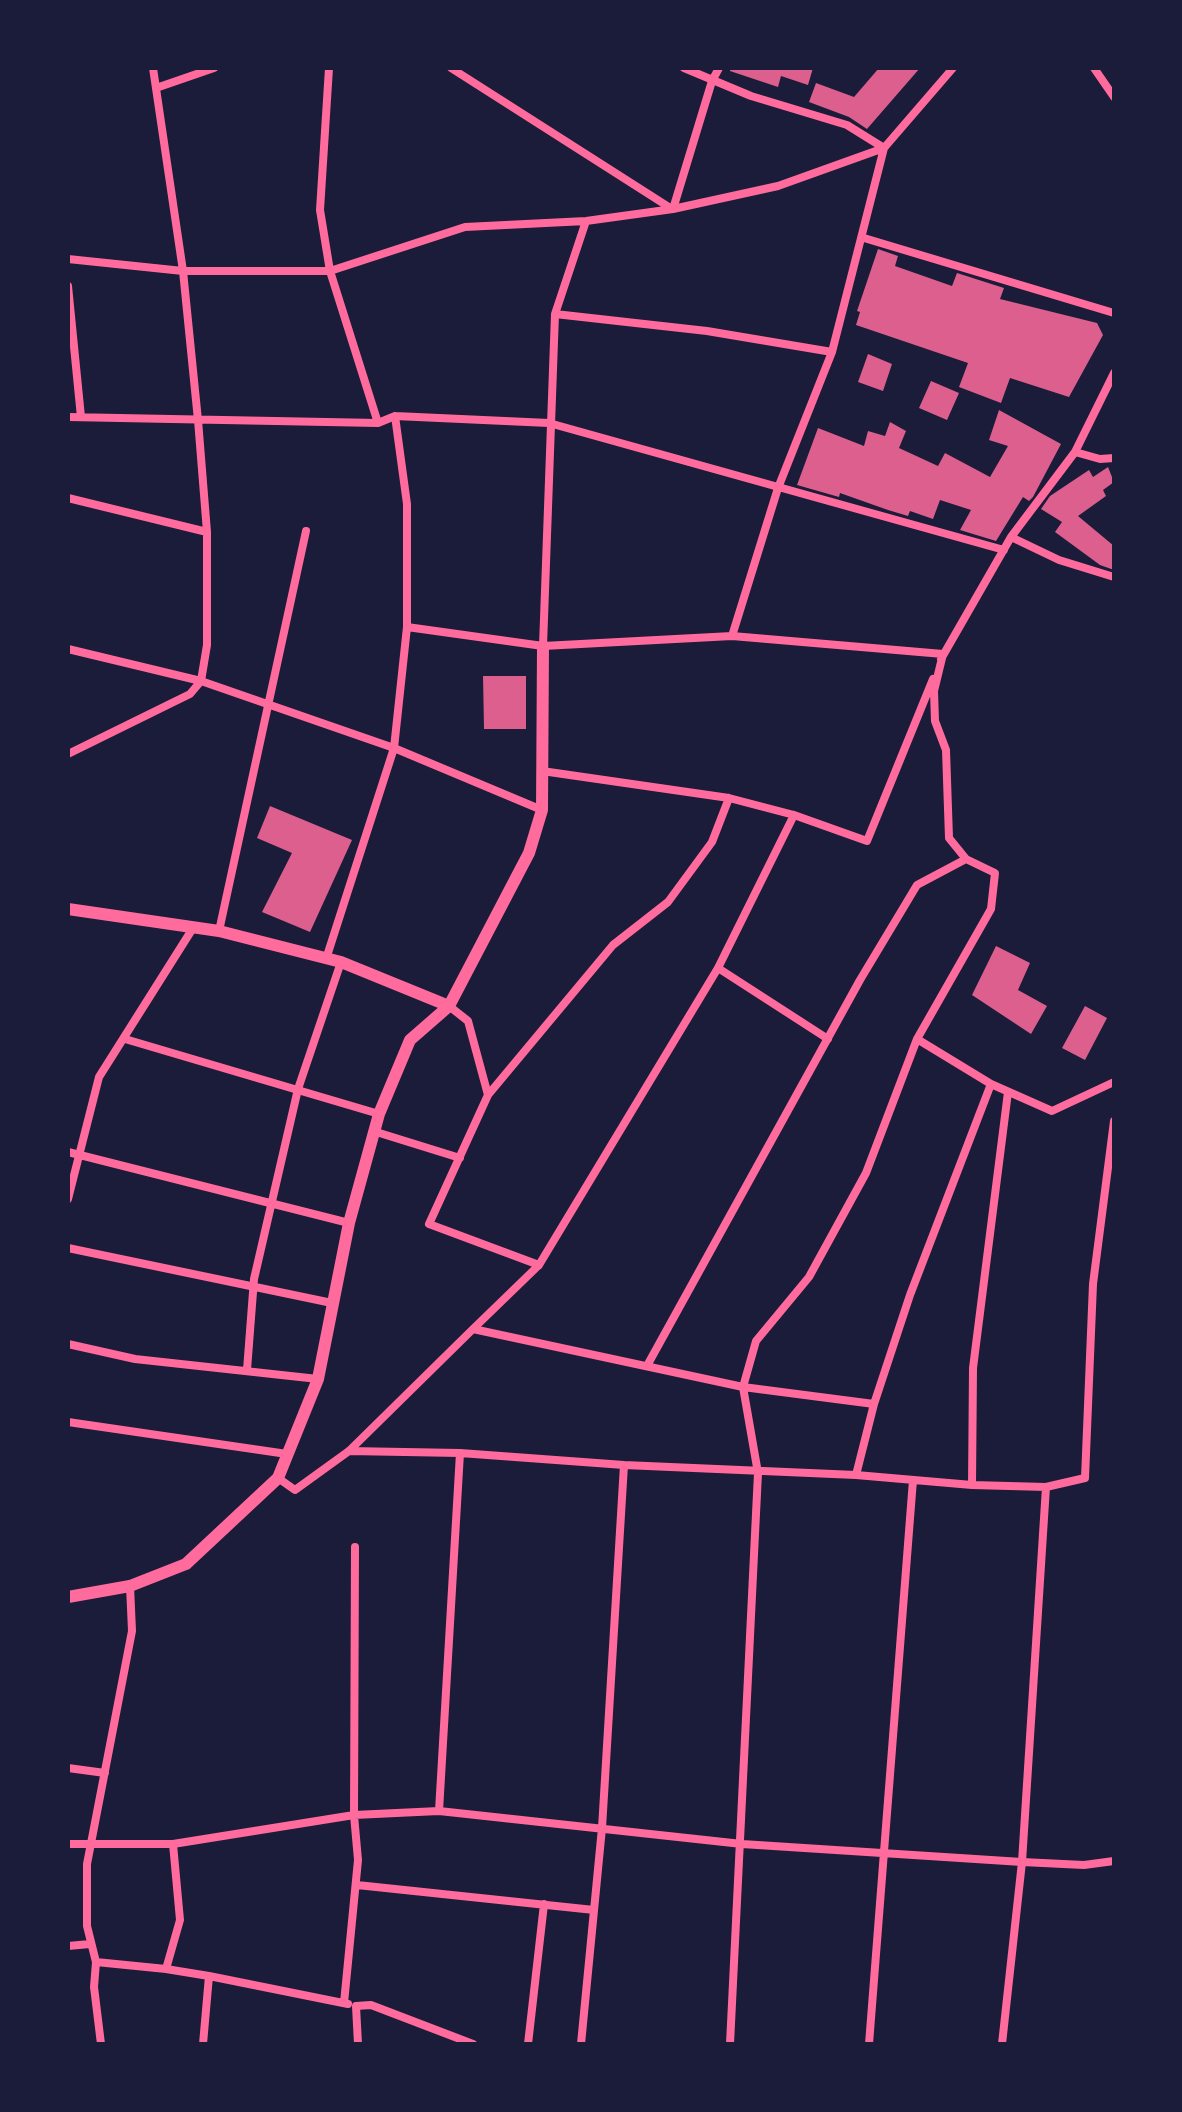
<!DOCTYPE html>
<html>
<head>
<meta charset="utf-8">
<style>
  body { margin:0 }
  #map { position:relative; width:1182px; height:2112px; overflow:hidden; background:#1b1b3a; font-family:Ubuntu,sans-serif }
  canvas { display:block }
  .frame { position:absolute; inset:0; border:70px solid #1b1b3a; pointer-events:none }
</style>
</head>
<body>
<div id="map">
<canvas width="1182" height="2112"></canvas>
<div class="frame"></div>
</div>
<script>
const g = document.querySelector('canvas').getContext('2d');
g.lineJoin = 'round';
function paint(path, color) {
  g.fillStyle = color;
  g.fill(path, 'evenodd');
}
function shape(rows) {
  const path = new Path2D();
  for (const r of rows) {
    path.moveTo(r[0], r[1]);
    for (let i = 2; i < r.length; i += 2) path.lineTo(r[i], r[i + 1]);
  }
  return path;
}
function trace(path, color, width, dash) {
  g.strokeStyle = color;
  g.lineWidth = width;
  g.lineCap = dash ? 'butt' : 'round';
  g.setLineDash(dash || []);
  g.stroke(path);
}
paint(shape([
  [730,68,813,68,808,85,781,76,778,87,730,71],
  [879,68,920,68,867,129,849,117,809,102,816,83,854,97],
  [878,249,898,256,895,266,952,286,957,273,1004,288,1000,299,1097,323,1103,335,1069,397,1010,378,1001,403,959,387,968,363,856,325,860,312,857,311],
  [868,354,892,364,883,391,858,382],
  [931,381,959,393,947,420,919,408],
  [999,410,1061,444,1033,497,1029,501,1023,497,996,541,960,530,971,510,940,500,933,519,910,511,908,516,888,510,840,493,839,497,797,485,818,428,864,446,868,431,885,436,890,422,906,431,899,448,938,466,945,453,990,477,1008,446,989,440],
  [1108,467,1114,482,1103,490,1106,496,1078,516,1114,546,1114,570,1100,565,1055,532,1062,522,1041,509,1050,496,1089,470,1093,477],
  [483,676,526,676,526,729,484,729],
  [270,806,352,840,310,932,262,912,292,853,257,838],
  [996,946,1030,963,1018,990,1047,1006,1031,1034,972,995],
  [1085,1006,1107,1018,1085,1060,1062,1048]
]), '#dd5f8e');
trace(shape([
  [329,68,320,210,330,271,378,423],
  [451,68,672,209],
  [684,68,751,96,847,125,884,148],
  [1094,68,1114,97],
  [156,88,214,68],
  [673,209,712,81,719,68],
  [864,238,1114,313],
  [68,259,183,271,330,271,465,227,586,221,673,209,778,186,884,148,953,68],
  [68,286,81,417],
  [555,314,707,331,832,352],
  [68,417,378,423,395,416,549,423,1004,550],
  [1075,452,1100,459,1114,458],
  [68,498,207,532],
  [1011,537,1059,560,1114,577],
  [407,627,543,646,732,636,943,654,934,691,935,721,946,750,949,838,966,859,995,873,991,909,917,1039,866,1173,809,1277,756,1341,743,1387,758,1473,730,2044],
  [732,636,778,488,832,352,884,148],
  [543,646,555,314,586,221],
  [68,649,201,681,394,748,542,810],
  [941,659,1011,537,1075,452,1114,373],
  [68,754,190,694,201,681,207,645,207,532,198,420,183,271,153,68],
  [542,771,729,798,794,815,867,841,933,679],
  [219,931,306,531],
  [326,959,394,748,407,627,407,504,395,416],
  [718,968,828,1039],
  [449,1006,468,1021,488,1095,429,1224,539,1265],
  [125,1039,379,1114],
  [917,1039,991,1084,1052,1111,1114,1082],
  [488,1095,613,945,668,902,712,842,729,798],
  [373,1131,460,1158],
  [68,1152,349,1223],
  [68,1199,99,1077,193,928],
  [68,1248,332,1303],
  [473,1329,539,1265,718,968,794,815],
  [68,1344,135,1359,318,1379],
  [648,1364,860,980,917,885,966,859],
  [247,1370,254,1279,298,1089,341,962],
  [68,1422,287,1454],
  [349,1451,460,1453,624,1465],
  [856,1475,874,1404],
  [278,1478,295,1490,349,1451,473,1329,743,1387,874,1404,910,1295,991,1084],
  [972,1485,973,1368,1008,1092],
  [68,1768,105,1773],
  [439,1811,460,1453],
  [68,1844,173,1844,354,1815,439,1811,742,1844,1022,1862,1084,1865,1114,1861],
  [357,1885,594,1910],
  [68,1946,90,1944],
  [96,1962,166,1969,180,1920,173,1844],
  [166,1969,209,1976,203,2044],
  [209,1976,348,2004],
  [344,2003,358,1860,354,1815,355,1547],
  [101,2044,94,1987,96,1962,87,1926,87,1864,132,1631,130,1586],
  [358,2044,356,2006,371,2005,473,2044],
  [528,2044,544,1904],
  [581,2044,602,1828,624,1465,856,1475,972,1485,1046,1487,1085,1478,1093,1284,1114,1121],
  [869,2044,913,1480],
  [1002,2044,1022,1862,1046,1487]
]), '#ff6b9d', 8);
trace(shape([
  [68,909,219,931,341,962,449,1006],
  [68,1597,130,1586,186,1564,278,1478,318,1379,349,1223,379,1114,410,1040,449,1006,529,853,542,810,543,646]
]), '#ff6b9d', 12);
</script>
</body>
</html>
